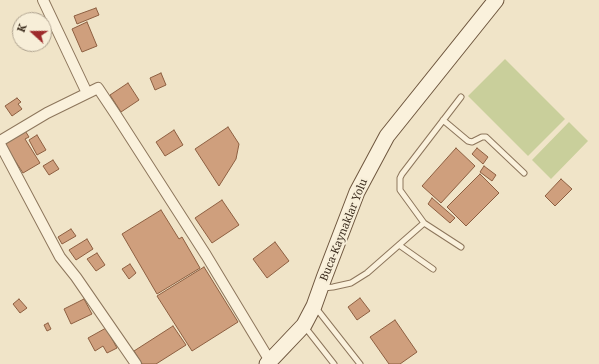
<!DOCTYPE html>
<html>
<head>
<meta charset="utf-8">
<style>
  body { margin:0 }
  #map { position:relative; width:599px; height:364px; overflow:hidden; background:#f0e4c8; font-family:"Noto Serif",serif }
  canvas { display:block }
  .north { position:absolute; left:12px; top:12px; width:40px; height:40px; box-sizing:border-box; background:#f7eed8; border:1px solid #ada18e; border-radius:50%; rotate:291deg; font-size:11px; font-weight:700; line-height:16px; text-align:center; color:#3d2e20 }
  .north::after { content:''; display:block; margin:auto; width:14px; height:18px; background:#9e2a2b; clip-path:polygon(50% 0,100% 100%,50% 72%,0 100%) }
</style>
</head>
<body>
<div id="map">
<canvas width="599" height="364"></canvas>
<div class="north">K</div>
</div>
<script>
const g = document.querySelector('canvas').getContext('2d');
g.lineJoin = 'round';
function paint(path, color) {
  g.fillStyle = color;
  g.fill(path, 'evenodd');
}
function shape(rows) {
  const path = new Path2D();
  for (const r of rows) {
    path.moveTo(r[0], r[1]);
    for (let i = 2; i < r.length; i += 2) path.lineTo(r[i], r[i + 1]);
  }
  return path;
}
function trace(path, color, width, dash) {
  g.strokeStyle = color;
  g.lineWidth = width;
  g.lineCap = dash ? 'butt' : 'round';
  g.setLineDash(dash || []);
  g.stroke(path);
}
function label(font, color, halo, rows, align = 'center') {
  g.font = font + ' "Noto Serif",serif';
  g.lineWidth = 4;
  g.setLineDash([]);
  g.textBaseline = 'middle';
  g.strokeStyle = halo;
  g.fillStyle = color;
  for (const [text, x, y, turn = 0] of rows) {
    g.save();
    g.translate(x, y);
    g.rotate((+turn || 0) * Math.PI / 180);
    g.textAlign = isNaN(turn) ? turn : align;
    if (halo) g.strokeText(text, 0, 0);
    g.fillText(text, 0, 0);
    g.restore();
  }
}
paint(shape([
  [505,59,565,119,528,156,468,96],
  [569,122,588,141,551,179,532,160]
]), '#c9cf9b');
const building = shape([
  [96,8,99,15,77,24,74,16,96,8],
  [87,22,97,46,82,52,72,29,87,22],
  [161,73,166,85,155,90,150,78,161,73],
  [128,83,139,100,121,112,110,95,128,83],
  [17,98,21,102,18,104,22,109,12,116,5,106,17,98],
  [228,127,239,144,236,159,219,186,195,149,228,127],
  [24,129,29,137,25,139,40,163,23,173,3,142,24,129],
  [174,130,183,145,165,156,156,142,174,130],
  [37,135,46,150,37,155,29,140,37,135],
  [456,148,475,166,441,203,422,186,456,148],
  [477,148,488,157,483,164,472,154,477,148],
  [53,160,59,169,49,175,43,166,53,160],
  [484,166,496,175,492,181,480,172,484,166],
  [480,174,499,193,466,226,447,207,480,174],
  [561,179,572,189,555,206,545,196,561,179],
  [432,198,455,218,450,223,428,204,432,198],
  [222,200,239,225,212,243,195,218,222,200],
  [161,210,179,239,182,237,200,268,157,294,122,234,161,210],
  [71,229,76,236,62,244,58,237,71,229],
  [87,239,93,249,76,260,69,250,87,239],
  [275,242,289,261,267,278,253,259,275,242],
  [97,253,105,265,96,271,87,259,97,253],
  [130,264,136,273,129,279,122,269,130,264],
  [204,267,238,322,192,351,157,296,204,267],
  [360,298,370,311,357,320,348,307,360,298],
  [19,299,27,308,20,313,13,304,19,299],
  [84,299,92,314,71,324,64,309,84,299],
  [395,320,417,352,400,364,389,364,370,337,395,320],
  [48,323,51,329,47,331,44,325,48,323],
  [173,326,186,345,156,364,142,364,134,351,173,326],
  [106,328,117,348,107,353,103,346,95,351,88,338,106,328]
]);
paint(building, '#cf9f7d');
trace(building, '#8d5f41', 1);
const lane = shape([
  [443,120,468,141,472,142,482,137,486,137,524,173],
  [424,223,461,247],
  [399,245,433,269],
  [323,288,333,287,351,283,367,273,424,223,400,190,400,178,402,174,461,97],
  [316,308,360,364],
  [305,327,334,364]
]);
const street = shape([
  [43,0,87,93],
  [0,141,47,113,98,88,116,115,206,255,270,361],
  [0,144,60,257,76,277,136,364]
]);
const secondary = shape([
  [267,364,304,325,314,306,324,278,357,192,387,136,496,0]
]);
trace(lane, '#8d765c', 7);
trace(street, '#8d765c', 12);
trace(secondary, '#6f573f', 17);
trace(lane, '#faf1dc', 5);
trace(street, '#faf1dc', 10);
trace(secondary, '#faf1dc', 15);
label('11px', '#3d2e20', '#f7eed8', [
  ["Buca-Kaynaklar Yolu",344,230,-68]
]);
</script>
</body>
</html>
